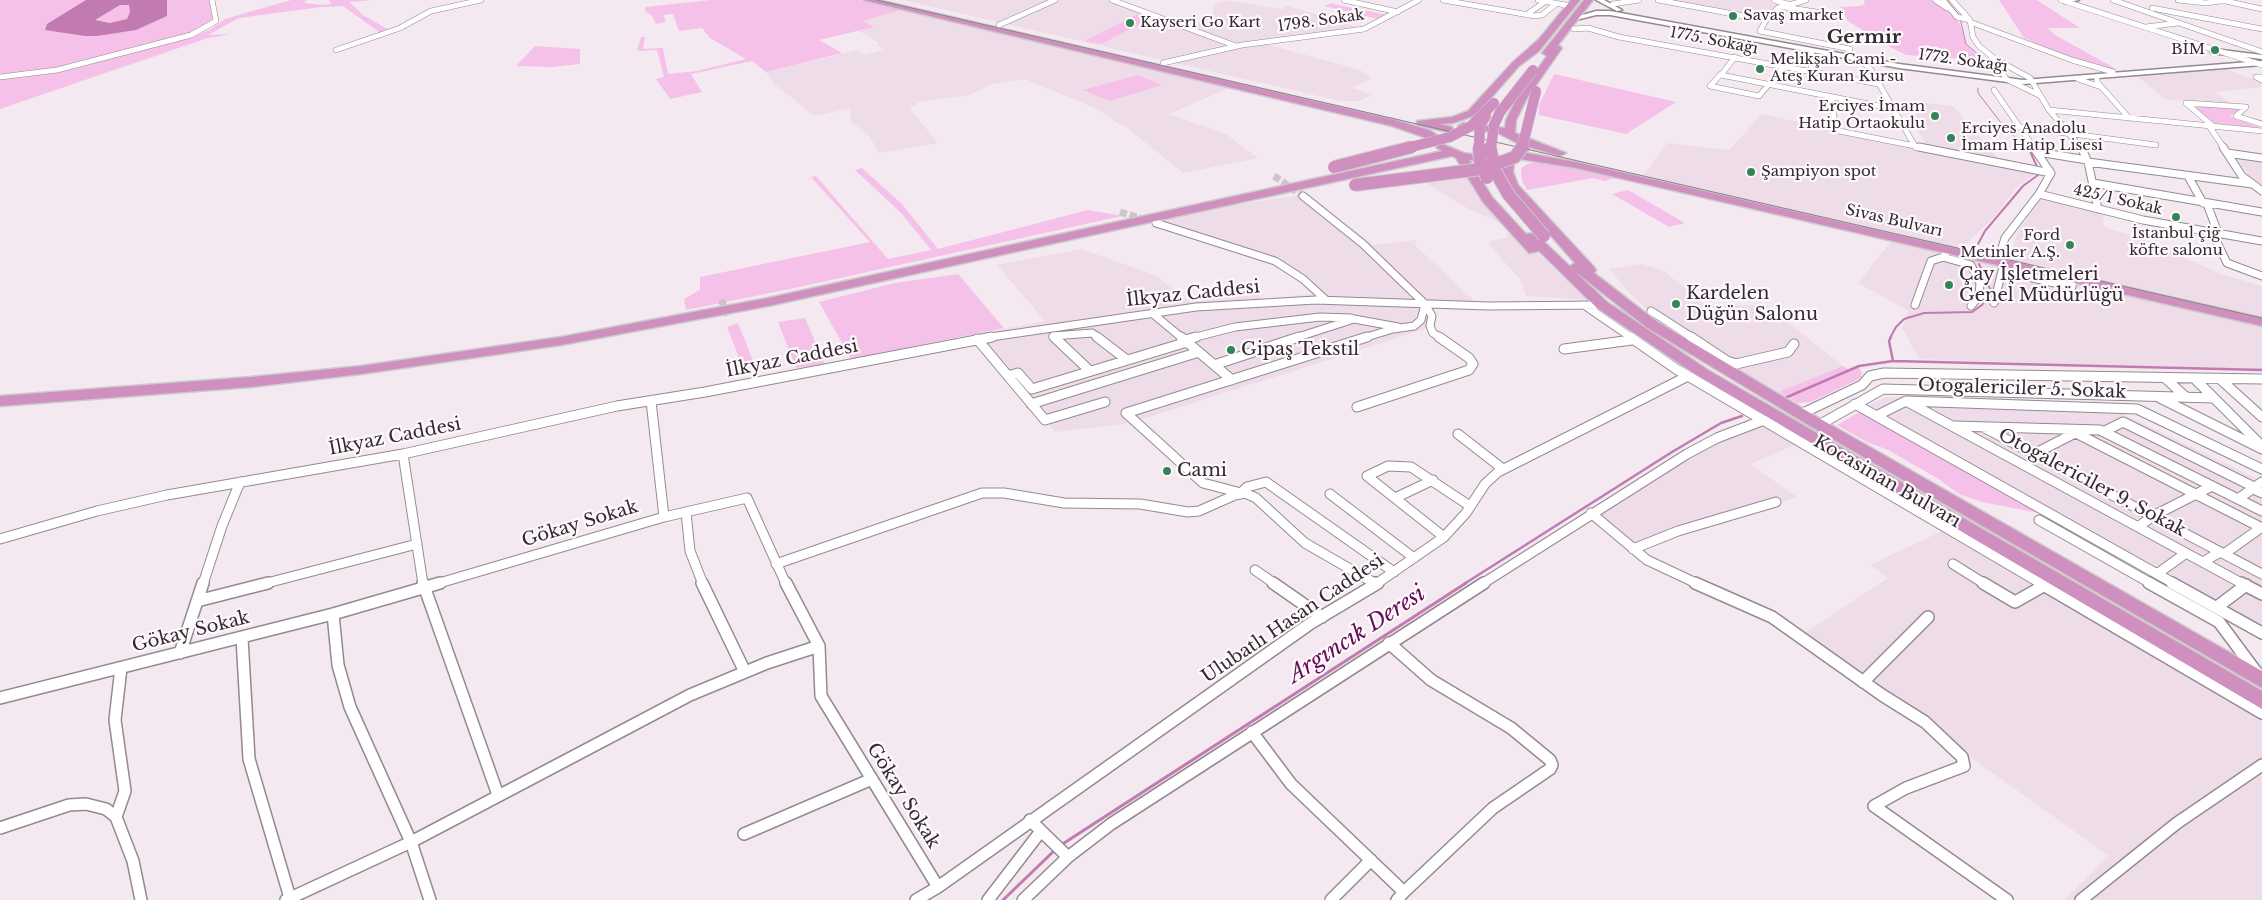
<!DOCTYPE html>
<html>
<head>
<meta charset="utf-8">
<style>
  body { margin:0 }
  canvas { display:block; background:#f4e9f1 }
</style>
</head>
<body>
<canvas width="2262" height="900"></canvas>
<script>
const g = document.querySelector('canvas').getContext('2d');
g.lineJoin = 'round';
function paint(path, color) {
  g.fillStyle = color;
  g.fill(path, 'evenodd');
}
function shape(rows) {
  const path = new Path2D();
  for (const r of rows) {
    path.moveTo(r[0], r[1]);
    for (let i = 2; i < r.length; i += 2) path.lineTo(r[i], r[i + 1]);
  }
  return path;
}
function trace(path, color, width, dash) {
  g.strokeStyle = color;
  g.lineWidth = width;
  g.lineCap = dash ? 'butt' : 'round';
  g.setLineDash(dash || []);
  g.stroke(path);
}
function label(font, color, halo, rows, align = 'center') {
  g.font = font + ' "Libre Baskerville",serif';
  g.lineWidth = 4.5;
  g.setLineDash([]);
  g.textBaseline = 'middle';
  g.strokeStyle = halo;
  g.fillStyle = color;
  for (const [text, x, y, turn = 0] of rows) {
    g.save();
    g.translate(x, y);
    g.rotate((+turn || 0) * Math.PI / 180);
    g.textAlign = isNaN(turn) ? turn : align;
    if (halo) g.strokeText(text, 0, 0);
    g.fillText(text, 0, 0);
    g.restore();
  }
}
paint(shape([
  [902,0,1110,0,1190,29,1211,15,1214,11,1213,6,1220,2,1231,1,1280,9,1288,6,1361,28,1262,43,1360,70,1371,78,1352,88,1373,94,1360,101,1340,101],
  [1667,0,1769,0,1779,4,1765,17],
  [901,10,1229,88,1169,114,1226,134,1258,158,1183,173,1124,125,1120,125,1097,109,1025,79,992,84,969,95,919,102,910,109,938,143,880,153,869,136,850,120,851,108,815,116,774,84,766,72,857,50,864,55,885,50,877,45,880,44,859,31,873,27,861,21],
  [2223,68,2262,82,2262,87,2214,92,2232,104,2167,100,2137,76],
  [1901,100,1953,106,1999,160,1927,146,1900,101],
  [1762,114,2035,174,2017,187,1994,217,1961,249,2009,260,2018,232,2043,196,2104,212,2103,227,2143,239,2221,274,2262,286,2262,371,1919,359,1902,327,1909,311,1858,283,1897,234,1642,177,1667,143,1729,150],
  [2234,155,2262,159,2262,187,2252,179],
  [1468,172,1506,222,1500,222,1469,209,1423,181],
  [1308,194,1374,245,1417,240,1415,242,1416,246,1476,303,1431,300,1433,312,1425,329,1130,423,1055,432,970,335,1045,321,997,265,1081,249,1155,275,1187,300,1259,295,1262,299,1312,294,1297,278,1272,262,1208,240,1200,241,1161,229,1149,222,1234,205],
  [1506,233,1518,235,1559,274,1592,300,1526,296,1520,279,1489,245,1491,241,1506,238],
  [1642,264,1664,271,1706,306,1766,305,1843,366,1779,392,1721,359,1665,323,1635,299,1609,269],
  [1886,397,2105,405,2262,481,2262,628,1864,407],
  [1759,422,1797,444,1750,464,1797,497,1683,533,1631,553,1586,517,1649,476],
  [1968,519,2262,688,2262,900,2064,900,2109,856,1952,744,1796,639,1888,578,1870,565]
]), '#eedce9');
paint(shape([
  [0,0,212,0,216,21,201,31,73,65,0,75],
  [291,0,307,0,304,3,324,5,331,4,329,0,372,0,349,2,363,15,389,30,382,34,343,6,321,7,239,18,208,35,231,34,208,38,0,109,0,79,32,75,189,38,209,30,225,19],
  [711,0,859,0,901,10,862,21,874,27,819,40,842,53,766,72,752,61,691,74,702,92,670,99,656,79,664,77,657,50,637,51,641,37,645,37,643,49,663,48,668,74,697,71,746,59,710,38,702,28,679,31,673,14,663,15,666,22,656,24,652,16,646,12,645,7],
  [1864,0,1943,0,1960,24,1966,45,1982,60,1906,55,1886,45,1848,21,1839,7,1860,6,1865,4],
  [1999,0,2037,0,2080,28,2048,28,2055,35,2116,69,2111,69,2057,53,2024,38],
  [1332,3,1338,5,1388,15,1378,19,1324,6],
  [1140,13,1154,17,1101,44,1085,41],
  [535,46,580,49,580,64,552,67,516,66],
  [1554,74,1676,102,1626,134,1539,115,1539,105],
  [1138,75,1162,85,1109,101,1083,90],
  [2188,104,2241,108,2230,116,2262,128,2212,123],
  [1530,163,1547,163,1616,177,1605,181,1593,178,1527,190,1522,181,1521,168],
  [862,168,902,204,938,249,1088,210,1122,216,790,289,686,310,684,299,700,290,700,277,870,242,811,177,816,176,888,259,931,250,902,214,855,170],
  [1628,190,1685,223,1669,227,1612,194],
  [958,274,1004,328,851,359,819,302,895,283],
  [805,318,825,364,796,368,778,322],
  [738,323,754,363,742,365,727,327],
  [1843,366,1848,369,1858,366,1862,373,1861,378,1811,402,1797,403,1779,392],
  [1863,410,2054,516,1982,502,1959,494,1937,478,1888,450,1867,442,1837,425]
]), '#f6c1e8');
paint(shape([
  [86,0,167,0,167,16,136,30,97,36,85,36,45,30,47,24],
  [120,5,129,5,130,12,127,19,110,23,95,20]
]), '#c27bb1');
trace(shape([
  [1947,0,1960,16],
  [1960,18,1966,44,1980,56,1987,69],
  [1978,88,1978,93,2005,128,2027,148]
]), '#c27bb1', 1);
trace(shape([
  [2025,147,2030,151,2038,169],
  [1978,244,1985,231,2023,186,2038,175],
  [1890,338,1896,327,1904,319,1924,313,1972,312,1982,305,1988,297,1990,289,1979,264]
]), '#c27bb1', 2);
trace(shape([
  [1891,337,1889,341,1893,361],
  [1785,398,1859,366,1893,361,2262,370],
  [1464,584,1672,452,1721,423,1742,416]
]), '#c27bb1', 2.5);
trace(shape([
  [1061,845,1466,583],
  [1003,900,1056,849]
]), '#c27bb1', 3);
trace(shape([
  [1274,176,1303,196],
  [1120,212,1149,221],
  [721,300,729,317]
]), '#cdc3ca', 7, [7, 3]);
const streetFar3 = shape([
  [1112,0,1236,46],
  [1344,0,1398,12],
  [1443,0,1535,16,1542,15,1557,3],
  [1538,0,1571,6],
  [1658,0,1766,20],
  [1774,0,1787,4],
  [1806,0,1778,8,1766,20,1760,31,1850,49],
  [1935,0,1947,8],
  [1943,0,1957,17,1970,20],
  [1952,0,1970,20,1973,37,1979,46,1995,59,2030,78,2049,110,2081,148],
  [2061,0,2262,65],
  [2113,0,2262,52],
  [2178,0,2206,3,2227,0],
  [2221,0,2262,9],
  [1613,4,1639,0],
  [1785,7,1834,15],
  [2152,8,2262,29],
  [1526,15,1546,1],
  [1970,22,2072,60,2113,72],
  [999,25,1055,0],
  [2146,27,2178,23],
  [1574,29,1588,28,1619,37,1879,84],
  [336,50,400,28,431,11,481,0],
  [1735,57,1721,75,1894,109],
  [1852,58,1864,63,1871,70,1916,148],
  [1995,59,2006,79,2039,95],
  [1163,63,1242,45,1364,29,1419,0],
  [1811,71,1812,53],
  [1721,74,1710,86,1759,96,1784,66],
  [0,77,57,70,191,35,216,21,212,0],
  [2262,77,2256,77,2262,80],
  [2097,78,2097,82,2129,118],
  [2078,79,2101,87],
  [1994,90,2034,148],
  [1832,98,1835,128,1839,131,1925,148],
  [2049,110,2262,131],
  [2209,126,2224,148],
  [2019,127,2156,145],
  [2214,127,2186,103,2246,107,2236,116,2262,124]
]);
const streetFar2 = shape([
  [1919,147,2051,173],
  [2033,147,2051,173,2039,194],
  [2081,147,2088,162,2098,209],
  [2223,147,2242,176,2262,191],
  [2038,152,2087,160],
  [2227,153,2262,158],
  [2088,162,2252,184],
  [2188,176,2203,203],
  [2093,183,2262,212],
  [1303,196,1363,244,1425,304,1432,316,1430,326,1433,333,1441,338],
  [2207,204,2218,233],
  [1156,223,1275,261,1303,279,1326,300],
  [2212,232,2227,263,2262,276],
  [1949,250,1943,257,1971,265,1980,283,1979,296,1971,306],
  [2000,254,2005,238,2039,194,2143,220,2262,241],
  [1994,303,2002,271,2072,287,2073,279],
  [1584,305,1632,338],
  [1915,305,1931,261,1943,257],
  [1651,311,1693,338],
  [1152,313,1182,338],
  [984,338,1196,307,1316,300,1488,306,1602,305],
  [1055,338,1053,336,1092,333,1099,338],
  [1192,338,1235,327,1320,317,1351,318],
  [1295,338,1354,319,1398,327],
  [1363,338,1393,329,1414,326,1421,320,1425,304]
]);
const streetFar1 = shape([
  [1054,337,1090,371],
  [1097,337,1127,360],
  [1181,337,1232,380],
  [1630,337,1676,369,2042,584],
  [1691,337,1727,361,1736,364,1788,352,1794,344],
  [977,339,1045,420,1105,402],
  [1185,340,1196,337],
  [1564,349,1632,340],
  [1214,365,1299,337],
  [1008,376,1018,373,1032,389,1187,342],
  [2165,378,2186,397],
  [2195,379,2262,446],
  [2220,379,2262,417],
  [2160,398,2262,449],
  [651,401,664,517],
  [1906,401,2243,584],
  [1031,404,1199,352],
  [1855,404,2175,584],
  [1357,407,1469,370,1473,364,1469,358,1439,337],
  [1126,413,1203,483,1241,493,1247,487,1266,482,1394,572],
  [1126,413,1367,337],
  [1801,414,1862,385,1870,376,1884,373,2262,379],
  [1876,416,1906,401,2137,409,2262,469],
  [1819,425,1883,389,2214,398],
  [1954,426,2100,430,2262,511],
  [1983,427,2262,574],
  [2070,430,2262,528],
  [2105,431,2123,422,2254,487],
  [1458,434,1503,469],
  [403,454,423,584],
  [2034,454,2075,433],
  [2253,489,2262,493],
  [1330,494,1414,558],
  [1395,498,1433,480],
  [2238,499,2262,482],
  [686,512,690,551,703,584],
  [1591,513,1647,560,1698,584],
  [2039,520,2152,584],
  [2138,527,2153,516,2212,486],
  [1444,537,1367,476,1388,466,1411,467,1470,506],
  [0,539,97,511,167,495,403,454,617,406,705,392,992,337],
  [1633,549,1678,531,1776,502],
  [2224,554,2262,527],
  [2203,562,2220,552],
  [776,564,982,493,1004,493,1064,503,1140,504,1188,512,1199,511,1235,495,1245,493,1256,498,1305,543,1376,584],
  [1953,564,1985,584],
  [1255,570,1275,584],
  [2157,574,2186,553],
  [203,584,222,526,240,482],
  [263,584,417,544],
  [436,584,664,517,747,498,786,584],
  [1376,584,1444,537,1466,513,1485,484,1498,472,1688,376],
  [1482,584,1687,454,1717,438,1764,420,1785,422]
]);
const street = shape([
  [423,583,498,795],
  [702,583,745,672],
  [786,583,819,646,821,696,938,887],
  [1273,583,1322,617],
  [1374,583,1376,584],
  [1695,583,1772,617,1882,695,1925,722,1962,757,1964,766,1906,788,1874,806,2007,900],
  [1983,583,2015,602,2045,585],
  [2040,583,2262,713],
  [2149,583,2219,622,2257,673],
  [2172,583,2262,633],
  [2241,583,2262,594],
  [197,601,268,583],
  [2217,607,2246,585],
  [333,614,338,665,350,707,411,842,430,900],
  [242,638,249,759,290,898],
  [1389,643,1431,680,1511,728,1550,760,1552,765,1550,769,1493,808,1404,892],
  [180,653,203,583],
  [1863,682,1928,617],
  [0,698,333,614,440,583],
  [1252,732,1291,784,1404,892,1397,900],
  [116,817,125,791,115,720,121,668],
  [1030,820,1068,857],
  [0,828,69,805,86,804,106,809,116,817,133,861,141,900],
  [744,834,872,779],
  [286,900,411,842,690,695,767,663,819,646],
  [916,900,938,887,1311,623,1378,583],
  [988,900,1041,831],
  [1023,900,1068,857,1111,824,1484,583],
  [1331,900,1371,860],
  [2081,900,2177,823,2262,765]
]);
const secondary = shape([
  [1596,0,1604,0,1622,10,1617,11,1596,0],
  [2066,0,2079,0,2064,3,2063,2,2066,0],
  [1596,11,1610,11,1899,64,2023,80,2262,61,2262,65,2023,84,1899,68,1610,15,1596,15,1576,20,1573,18,1596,11],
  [2214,49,2262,55,2262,59,2211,53,2210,51,2214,49]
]);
const highway = shape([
  [863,0,878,0,1395,120,1429,130,1443,139,1438,142,1392,126,863,0],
  [1571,0,1580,0,1539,51,1519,66,1476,115,1453,123,1439,124,1452,127,1453,129,1448,132,1417,125,1417,121,1452,117,1468,111,1513,62,1539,39,1571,0],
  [1584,0,1593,0,1558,45,1562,48,1527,98,1516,120,1515,133,1566,153,1560,156,1529,147,1527,153,1576,162,2262,318,2262,326,1576,168,1520,159,1514,163,1513,172,1518,185,1594,267,1596,270,1594,273,1656,321,1817,417,2262,671,2262,688,1805,423,1646,327,1572,269,1570,266,1575,263,1507,186,1501,172,1502,162,1517,150,1517,143,1498,133,1463,129,1458,126,1463,123,1505,128,1506,120,1517,98,1547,56,1542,53,1584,0],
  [1442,144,1464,153,1499,158,1501,160,1495,163,1469,160,1492,197,1526,234,1535,233,1607,302,1708,370,2262,691,2262,709,1698,376,1597,308,1539,251,1529,253,1483,202,1456,158,1452,156,768,306,561,345,361,374,251,387,0,406,0,396,251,377,361,366,561,337,768,298,1442,151,1436,147,1442,144]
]);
trace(streetFar3, '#948a91', 6);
trace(streetFar2, '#948a91', 9);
trace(streetFar1, '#948a91', 11);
trace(street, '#948a91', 14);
trace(secondary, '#948a91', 3);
trace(highway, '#cdcccd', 3);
trace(streetFar3, '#fff', 5);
trace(streetFar2, '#fff', 7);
trace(streetFar1, '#fff', 9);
trace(street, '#fff', 11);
paint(secondary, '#fff');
paint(highway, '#cf8fbf');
trace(shape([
  [877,0,2262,318]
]), '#8a8388', 1);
const highwayBridgeFar1 = shape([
  [1407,148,1450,137,1471,126,1494,103],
  [1479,148,1480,125,1486,116],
  [1491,148,1494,125,1500,112,1533,70],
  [1522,148,1536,91]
]);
const highwayBridge = shape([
  [1479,147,1480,161,1487,178],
  [1490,147,1495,171,1508,194,1544,236],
  [1334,167,1412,147],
  [1355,185,1481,169,1515,157,1522,147]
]);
trace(highwayBridgeFar1, '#cdcccd', 11, []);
trace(highwayBridge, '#cdcccd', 14, []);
trace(highwayBridgeFar1, '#cf8fbf', 10);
trace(highwayBridge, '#cf8fbf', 12);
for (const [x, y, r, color] of [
  [1733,16,5,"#328557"],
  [1130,23,5,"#328557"],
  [2215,50,5,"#328557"],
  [1760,69,5,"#328557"],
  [1935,116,5,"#328557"],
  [1951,138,5,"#328557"],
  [1751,172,5,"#328557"],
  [2176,217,5,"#328557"],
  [2070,245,5,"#328557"],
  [1949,285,5,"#328557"],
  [1676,304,5,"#328557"],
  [1231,350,5,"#328557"],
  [1167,471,5,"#328557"]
]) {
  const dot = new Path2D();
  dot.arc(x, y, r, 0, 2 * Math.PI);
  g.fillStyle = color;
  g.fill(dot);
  trace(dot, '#fff8fd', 2);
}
label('15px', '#2f2b2e', '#fff8fd', [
  ["Savaş market",1743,16],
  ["Kayseri Go Kart",1140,23],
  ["BİM",2205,50,"right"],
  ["Melikşah Cami -",1770,60],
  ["Ateş Kuran Kursu",1770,77],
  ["Erciyes İmam",1925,107,"right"],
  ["Hatip Ortaokulu",1925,124,"right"],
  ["Erciyes Anadolu",1961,129],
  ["İmam Hatip Lisesi",1961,146],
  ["Şampiyon spot",1761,172],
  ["İstanbul çiğ",2176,234,"center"],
  ["köfte salonu",2176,251,"center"],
  ["Ford",2060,236,"right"],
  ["Metinler A.Ş.",2060,253,"right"]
], 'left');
label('15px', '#2f2b2e', '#fff8fd', [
  ["1798. Sokak",1321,21,-8],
  ["1775. Sokağı",1714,41,11],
  ["1772. Sokağı",1963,61,8],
  ["425/1 Sokak",2118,200,13],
  ["Sivas Bulvarı",1894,221,13]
]);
label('18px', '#2f2b2e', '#fff8fd', [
  ["Çay İşletmeleri",1959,275],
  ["Genel Müdürlüğü",1959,296],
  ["Kardelen",1686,294],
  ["Düğün Salonu",1686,315],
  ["Gipaş Tekstil",1241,350],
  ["Cami",1177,471]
], 'left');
label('18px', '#2f2b2e', '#fff8fd', [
  ["İlkyaz Caddesi",1193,294,-6],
  ["İlkyaz Caddesi",792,359,-11],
  ["Otogalericiler 5. Sokak",2022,389,2],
  ["İlkyaz Caddesi",395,437,-11],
  ["Kocasinan Bulvarı",1887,482,30],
  ["Otogalericiler 9. Sokak",2092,483,28],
  ["Gökay Sokak",580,524,-17],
  ["Ulubatlı Hasan Caddesi",1293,619,-34],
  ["Gökay Sokak",191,632,-14],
  ["Gökay Sokak",903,796,58]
]);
label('bold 19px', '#2f2b2e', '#fff8fd', [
  ["Germir",1864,38]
]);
label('italic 22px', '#650e57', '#fff8fd', [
  ["Argıncık Deresi",1357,635,-33]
]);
</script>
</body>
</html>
